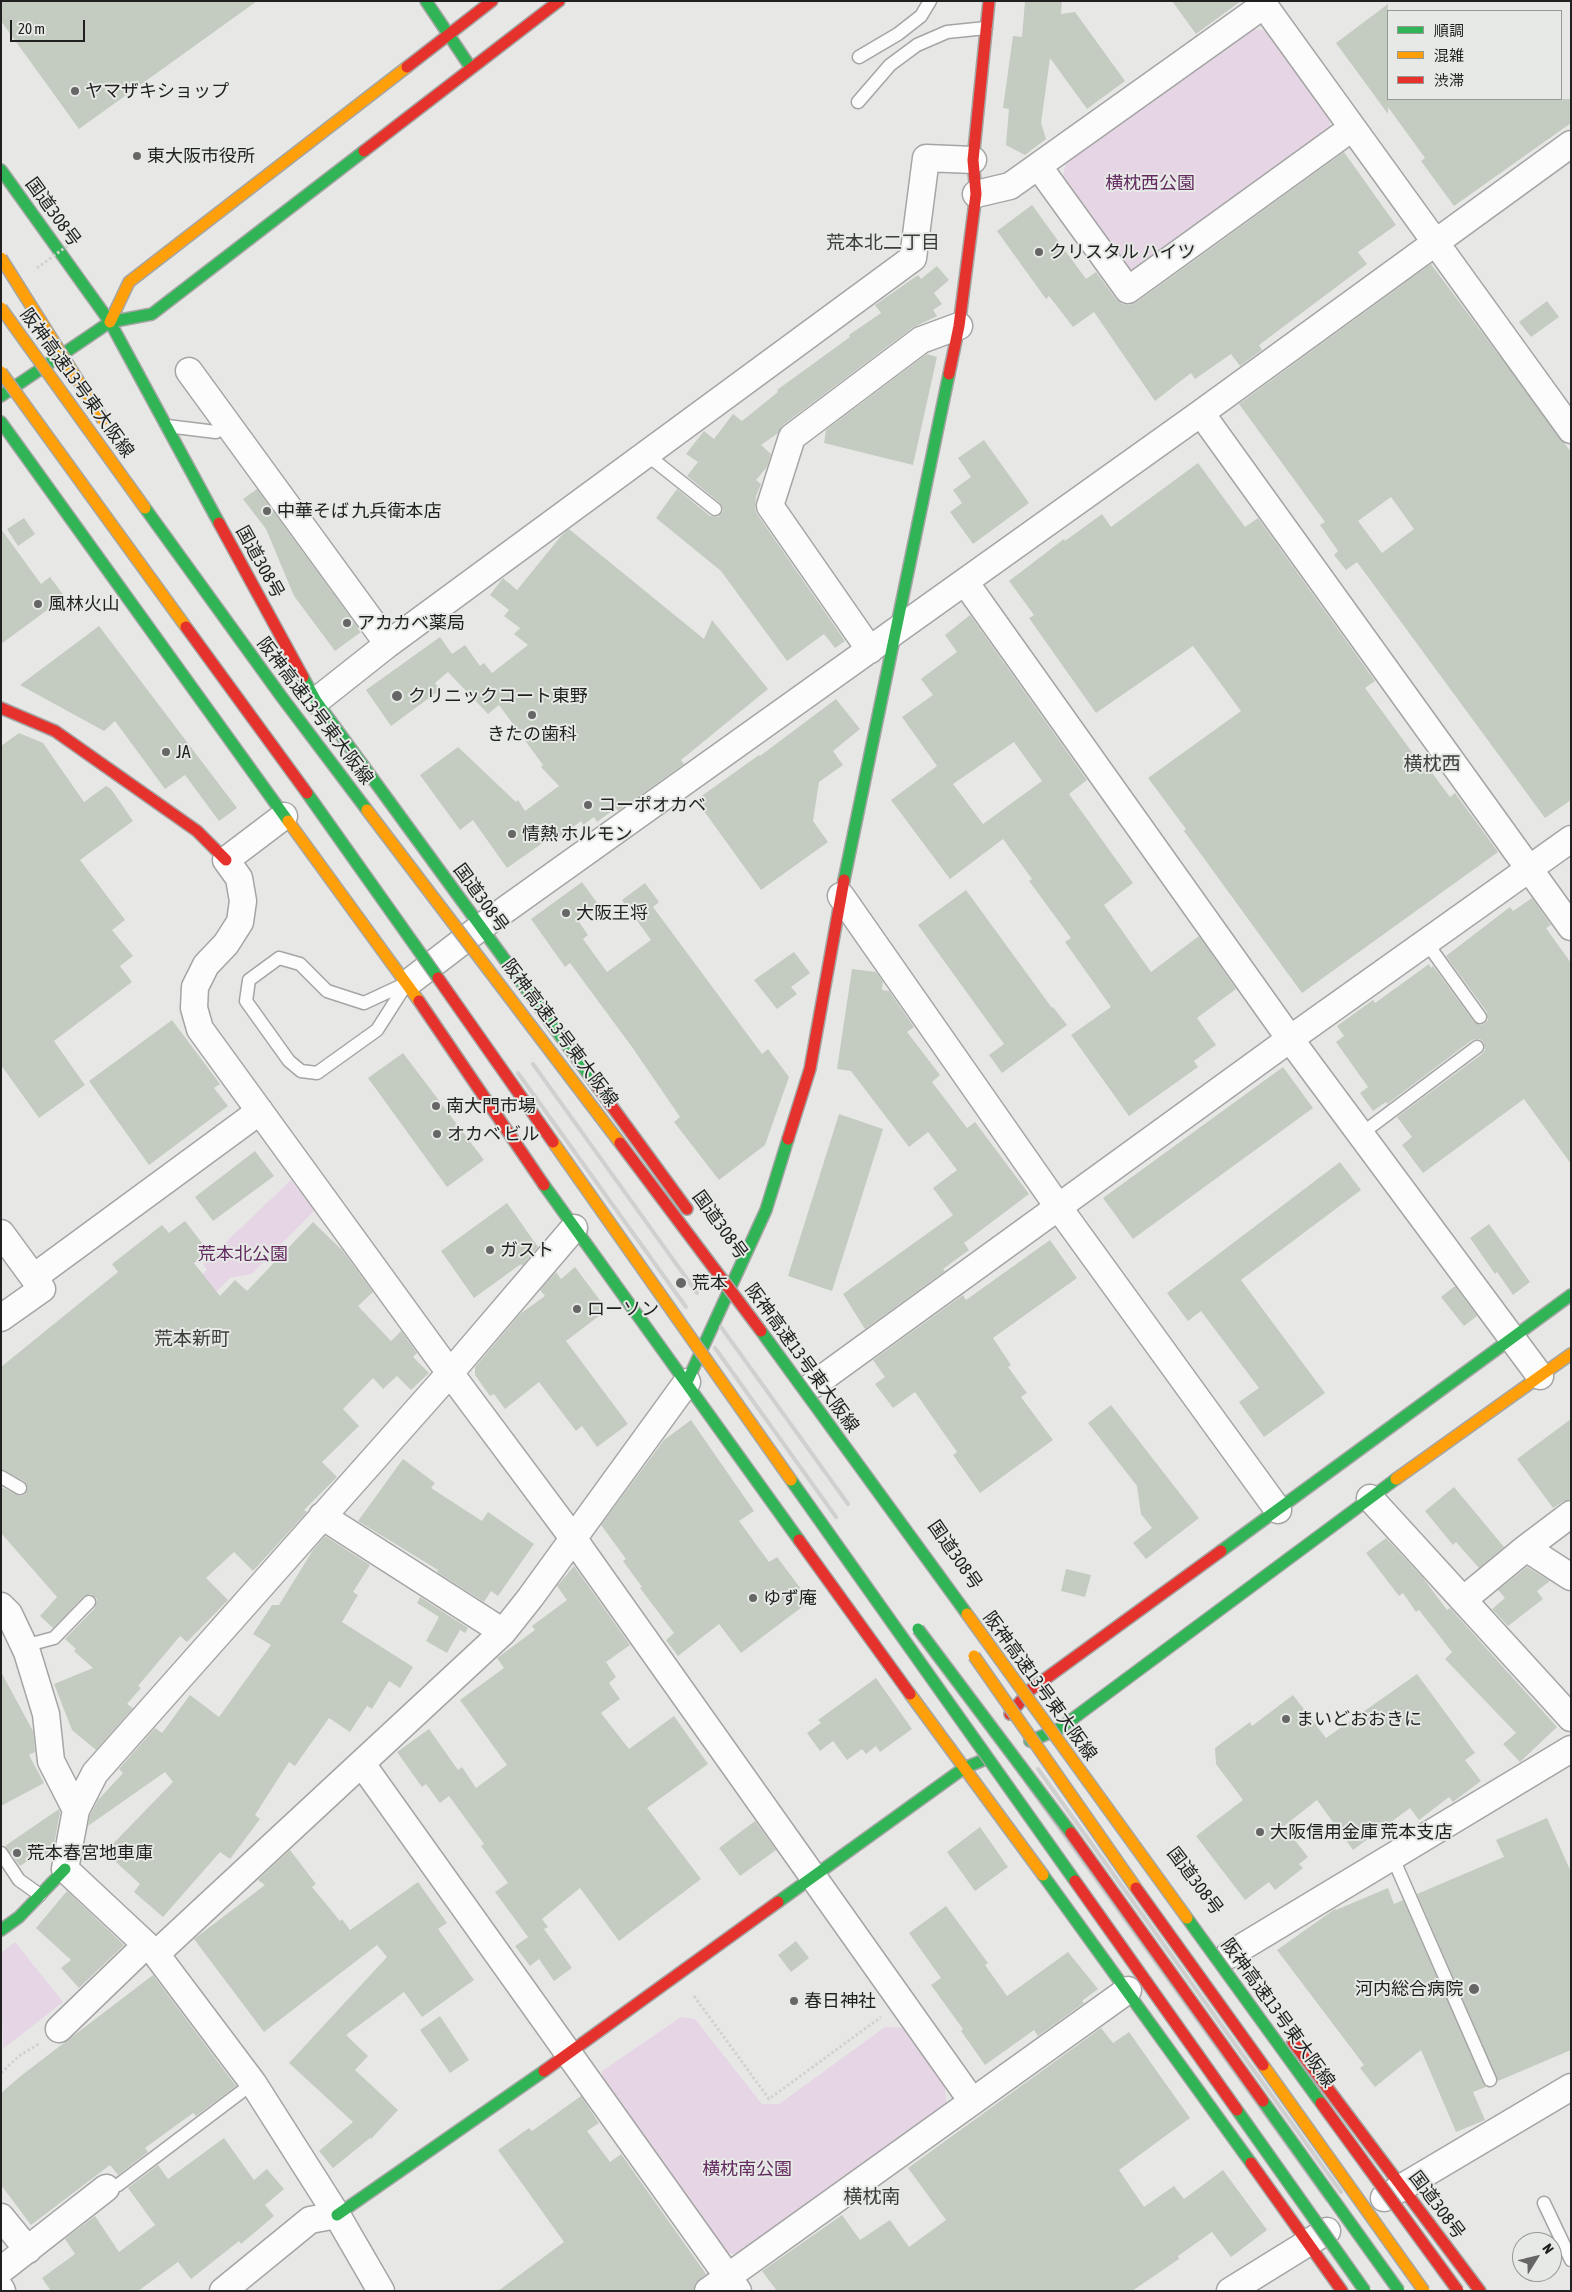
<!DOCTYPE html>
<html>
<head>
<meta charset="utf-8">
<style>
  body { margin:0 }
  #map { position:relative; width:1572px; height:2292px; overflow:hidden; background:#e7e8e6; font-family:"Asap Condensed","Noto Sans JP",sans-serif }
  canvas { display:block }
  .frame { position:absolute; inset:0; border:2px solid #1f201f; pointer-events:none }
  .legend { position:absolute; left:1387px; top:10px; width:175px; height:90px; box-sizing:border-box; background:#e6e9e5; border:1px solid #969996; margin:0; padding:6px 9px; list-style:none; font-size:15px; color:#1f201f }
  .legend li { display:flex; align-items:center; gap:10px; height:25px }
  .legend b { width:25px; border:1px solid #969996 }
  .north { position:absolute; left:1512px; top:2232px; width:50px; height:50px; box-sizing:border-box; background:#e6e9e5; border:1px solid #969996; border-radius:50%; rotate:54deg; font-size:14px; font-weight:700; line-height:20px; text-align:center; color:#1f201f }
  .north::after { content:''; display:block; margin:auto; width:18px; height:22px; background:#656665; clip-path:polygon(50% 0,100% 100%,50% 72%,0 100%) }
  .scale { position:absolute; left:10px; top:20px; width:75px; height:22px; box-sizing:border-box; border:2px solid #1f201f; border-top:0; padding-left:6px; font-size:15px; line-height:18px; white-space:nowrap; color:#1f201f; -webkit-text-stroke:4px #e6e9e5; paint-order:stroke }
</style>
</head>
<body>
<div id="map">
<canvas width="1572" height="2292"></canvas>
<div class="frame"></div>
<ul class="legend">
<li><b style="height:6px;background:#30b455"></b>順調</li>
<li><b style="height:6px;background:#ff9f0a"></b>混雑</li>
<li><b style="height:6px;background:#e5322d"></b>渋滞</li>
</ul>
<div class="north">N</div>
<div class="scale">20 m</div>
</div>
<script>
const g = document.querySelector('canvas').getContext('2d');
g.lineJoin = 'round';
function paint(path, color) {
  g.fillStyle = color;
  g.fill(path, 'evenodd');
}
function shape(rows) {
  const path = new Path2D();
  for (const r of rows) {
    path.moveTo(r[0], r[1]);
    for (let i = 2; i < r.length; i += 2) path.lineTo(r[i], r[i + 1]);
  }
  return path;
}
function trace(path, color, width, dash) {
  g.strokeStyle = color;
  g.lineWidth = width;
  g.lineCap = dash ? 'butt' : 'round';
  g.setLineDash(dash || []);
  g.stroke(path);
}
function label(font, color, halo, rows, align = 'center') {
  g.font = font + ' "Asap Condensed","Noto Sans JP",sans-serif';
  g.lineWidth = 4;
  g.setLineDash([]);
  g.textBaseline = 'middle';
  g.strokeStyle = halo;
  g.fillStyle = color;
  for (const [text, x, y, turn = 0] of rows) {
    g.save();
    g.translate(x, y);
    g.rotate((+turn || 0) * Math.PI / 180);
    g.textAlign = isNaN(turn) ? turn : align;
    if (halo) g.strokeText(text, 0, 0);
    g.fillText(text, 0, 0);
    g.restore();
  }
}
paint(shape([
  [1251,29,1269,31,1332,118,1326,137,1142,271,1118,266,1061,186,1066,162],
  [291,1180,315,1210,252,1274,230,1278,189,1319,173,1297,207,1270,203,1264],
  [15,1942,63,2002,3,2049,1,1953],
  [681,2017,695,2019,762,2104,779,2104,885,2027,905,2028,944,2082,947,2108,739,2255,725,2252,602,2081,602,2071]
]), '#e6d5e4');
paint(shape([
  [1,1,257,1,79,129,1,21],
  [1025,1,1062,1,1061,14,1075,12,1125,81,1087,109,1050,58,1041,123,1046,139,1025,155,1006,145,1009,109,1003,108,1013,36,1022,37],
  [1172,1,1241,1,1196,34],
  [1388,4,1388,99,1571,99,1571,123,1454,206,1421,161,1425,158,1388,107,1388,114,1336,43],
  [1344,152,1396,225,1358,252,1367,264,1259,345,1262,350,1240,366,1231,354,1195,379,1191,373,1155,401,1094,312,1073,327,1049,296,1046,299,997,231,1032,205,1086,279,1096,272,1116,299,1122,304,1130,305,1137,302],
  [1431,264,1571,452,1571,800,1545,818,1357,562,1346,570,1334,555,1338,551,1320,525,1325,522,1239,404],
  [1391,497,1414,529,1382,553,1358,521],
  [937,266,949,280,934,293,942,304,933,310,937,316,912,328,783,425,778,433,761,445,771,454,767,467,756,480,761,484,756,496,755,508,757,514,845,641,835,648,824,634,787,661,721,571,656,518,677,489,710,516,718,517,721,514,723,510,720,503,687,476,698,462,686,454,704,431,714,439,733,414,742,421,778,392,777,390,850,337,849,335,881,313,875,305,918,275,921,279],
  [1547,301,1559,317,1531,337,1519,322],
  [927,354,937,357,913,465,824,443,826,430],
  [984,440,1029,503,973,544,950,512,962,503,953,490,971,477,958,458],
  [1198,463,1245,527,1258,518,1375,681,1365,688,1415,756,1418,754,1450,797,1455,793,1498,852,1302,993,1184,831,1186,829,1148,778,1241,711,1193,646,1096,713,1029,618,1034,615,1009,581,1064,539,1065,541,1102,514,1111,527],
  [257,489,361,632,335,651,294,596,266,529,243,499],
  [24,518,35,534,18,546,7,529],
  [1,529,41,584,50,577,65,597,1,644],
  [569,529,704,639,712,620,768,689,681,760,684,764,618,811,616,808,597,822,594,817,583,825,581,821,557,839,554,835,507,868,473,820,460,830,420,775,458,747,516,802,518,800,525,811,559,786,541,767,543,765,499,705,488,714,448,672,435,683,440,690,391,726,366,690,440,637,452,654,465,645,480,666,484,663,492,673,528,645,514,634,520,628,504,616,509,610,490,595,503,578,517,590,561,536],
  [970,615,1087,780,1069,794,1133,883,1104,905,1151,972,1199,936,1236,989,1197,1018,1216,1045,1194,1061,1198,1067,1129,1116,1071,1035,1111,1007,1065,942,1071,938,1029,881,1032,879,1003,839,950,879,891,800,937,766,902,717,933,695,921,679,957,652,945,635],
  [1014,742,1042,781,983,824,953,784],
  [99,626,237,808,219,821,185,775,165,789,115,721,104,731,20,685],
  [836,699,860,729,833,751,843,765,819,782,813,821,828,842,761,890,696,800,759,755,760,756],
  [19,733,43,743,84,802,106,786,111,789,133,821,80,860,125,920,112,930,133,956,120,966,132,982,54,1041,85,1085,39,1118,1,1065,1,746],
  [582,882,600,907,579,922,588,935,583,939,607,972,651,940,622,900,645,883,659,902,653,907,762,1054,768,1049,789,1077,765,1145,719,1180,674,1122,680,1117,632,1047,570,963,565,967,531,919],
  [966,890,1052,1008,1053,1007,1067,1025,1002,1073,989,1055,1004,1044,918,925],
  [1532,898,1551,925,1546,928,1571,963,1571,1164,1524,1099,1423,1173,1402,1145,1412,1137,1397,1117,1482,1054,1485,1050,1484,1043,1480,1039,1472,1040,1387,1104,1386,1102,1373,1111,1360,1093,1368,1087,1336,1042,1344,1036,1337,1026,1373,1000,1375,1003,1429,964,1431,968,1433,966,1474,1022,1480,1025,1484,1024,1488,1020,1487,1012,1446,956,1510,907,1513,911],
  [794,952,810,973,791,987,797,994,777,1009,754,980],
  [852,969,876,972,883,982,882,990,889,991,914,1027,907,1032,940,1075,932,1082,967,1128,975,1122,1029,1194,964,1243,969,1250,943,1269,945,1271,865,1329,843,1294,953,1215,933,1188,957,1170,928,1132,909,1147,851,1071,837,1069],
  [172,1020,220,1084,214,1088,228,1106,149,1165,89,1081],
  [403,1053,484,1160,447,1187,368,1078],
  [1283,1067,1313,1108,1133,1239,1103,1198],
  [839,1114,883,1129,832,1291,788,1276],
  [255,1151,274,1176,213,1221,195,1197],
  [1340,1162,1361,1190,1241,1280,1325,1393,1264,1437,1239,1402,1259,1388,1201,1311,1188,1321,1167,1293],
  [507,1203,538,1247,522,1266,521,1264,474,1298,441,1251],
  [185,1221,209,1252,194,1263,220,1296,235,1280,247,1291,313,1222,342,1250,373,1292,358,1306,391,1341,401,1331,417,1353,413,1357,429,1373,411,1390,397,1376,383,1389,373,1378,343,1409,359,1426,322,1462,337,1477,304,1510,307,1512,253,1571,234,1552,206,1578,228,1600,187,1642,180,1636,138,1686,141,1688,127,1704,133,1708,96,1750,72,1730,54,1684,93,1668,74,1651,76,1649,65,1639,95,1608,97,1599,91,1594,84,1596,53,1628,40,1616,57,1597,1,1533,1,1487,20,1496,24,1495,28,1488,24,1481,1,1469,1,1367,118,1272,112,1264,162,1225,169,1233],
  [1489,1224,1530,1282,1513,1295,1497,1272,1495,1274,1470,1238],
  [1050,1240,1077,1278,993,1338,1011,1365,1008,1367,1027,1393,1021,1397,1053,1440,980,1493,953,1455,957,1452,915,1392,893,1408,875,1384,885,1377,873,1360,963,1295,966,1300],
  [575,1267,602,1303,599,1316,566,1341,628,1424,597,1447,582,1426,576,1431,539,1382,505,1409,494,1394,490,1396,475,1375,475,1367,520,1314,545,1296,540,1290,556,1272,561,1279],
  [1455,1286,1477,1316,1464,1326,1441,1297],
  [1111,1405,1199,1518,1146,1559,1133,1543,1152,1528,1141,1514,1137,1486,1088,1423],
  [1571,1419,1571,1499,1562,1502,1553,1508,1517,1459],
  [691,1420,754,1511,739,1521,769,1562,777,1557,810,1601,741,1653,719,1624,678,1656,666,1640,674,1633,640,1588,642,1587,623,1561,626,1559,601,1525,664,1440],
  [403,1459,435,1483,431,1488,482,1521,488,1512,534,1544,498,1596,491,1591,484,1602,437,1572,438,1570,358,1521],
  [1454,1487,1504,1547,1479,1568,1456,1542,1453,1545,1425,1511],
  [325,1536,370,1565,353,1592,358,1595,342,1622,413,1667,400,1688,389,1681,372,1709,367,1706,350,1732,329,1718,295,1766,289,1762,255,1815,260,1819,230,1859,220,1852,163,1917,134,1892,140,1884,105,1852,173,1782,165,1772,88,1826,90,1815,98,1800,123,1773,119,1769,155,1728,162,1733,190,1695,219,1717,271,1645,253,1634,272,1605,279,1605,313,1550],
  [1386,1538,1423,1578,1447,1610,1450,1608,1557,1727,1520,1762,1503,1744,1516,1733,1445,1659,1452,1652,1419,1610,1416,1612,1403,1593,1399,1596,1366,1553],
  [574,1566,630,1645,606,1662,616,1677,609,1683,620,1699,601,1713,629,1749,674,1716,708,1764,647,1808,701,1879,619,1941,580,1888,542,1919,548,1927,544,1929,572,1968,554,1981,539,1959,530,1966,515,1946,528,1937,495,1892,508,1883,481,1846,484,1844,449,1796,440,1803,426,1784,422,1787,397,1752,429,1729,458,1770,462,1767,476,1788,507,1765,460,1700,504,1668,497,1658,535,1630,532,1626,567,1600,557,1586],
  [1527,1567,1550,1581,1537,1591,1543,1599,1508,1626,1492,1609,1505,1598,1498,1590],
  [1066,1569,1091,1575,1085,1597,1061,1591],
  [420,1597,468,1628,465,1633,460,1630,447,1653,426,1641,439,1617,417,1603],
  [1,1672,33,1731,35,1752,29,1755,44,1783,1,1806],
  [1417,1674,1475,1753,1465,1760,1481,1781,1453,1802,1449,1797,1419,1820,1410,1808,1353,1850,1317,1800,1284,1826,1308,1857,1299,1864,1303,1868,1275,1890,1269,1882,1245,1900,1196,1836,1243,1800,1216,1764,1215,1748,1250,1722,1252,1726,1293,1695,1326,1738],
  [876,1678,912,1729,880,1752,876,1746,866,1754,862,1749,847,1760,833,1741,820,1751,807,1733,821,1723,818,1720],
  [59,1809,60,1812,53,1850,44,1857,41,1852,20,1866,5,1846],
  [1547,1818,1571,1872,1571,2050,1498,2081,1417,1894,1504,1857,1496,1840],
  [755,1821,776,1850,740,1876,719,1848],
  [980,1827,1008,1867,975,1891,947,1852],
  [290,1850,316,1884,312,1887,340,1921,342,1919,350,1930,418,1882,447,1923,438,1929,474,1980,422,2017,404,1992,346,2035,368,2056,355,2070,398,2110,371,2139,370,2138,333,2168,319,2151,353,2122,289,2063,387,1957,377,1945,264,2032,194,1939,265,1885,258,1880],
  [1388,1888,1394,1904,1403,1900,1486,2087,1473,2092,1485,2120,1456,2132,1421,2050,1375,2087,1360,2068,1364,2065,1277,1950,1335,1909,1336,1910],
  [67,1891,124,1945,79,1988,61,1968,71,1960,36,1928],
  [946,1906,988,1963,985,1965,1007,1996,1068,1952,1098,1989,1082,2001,1084,2003,1038,2036,1034,2030,985,2065,961,2031,963,2029,931,1985,941,1978,909,1933],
  [796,1941,809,1958,791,1972,778,1955],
  [153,1975,236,2086,196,2116,193,2113,145,2148,148,2152,118,2175,110,2165,31,2225,1,2185,1,2093,22,2075],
  [440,2016,469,2060,450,2073,420,2030],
  [1101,2028,1113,2043,1129,2032,1190,2118,1119,2170,1144,2207,1174,2186,1184,2199,1223,2170,1267,2230,1231,2257,1212,2232,1178,2256,1179,2259,1132,2291,777,2291,762,2271,842,2215,860,2240,890,2220,909,2247,946,2220,908,2168],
  [581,2096,599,2123,587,2131,610,2162,621,2154,706,2274,695,2284,693,2291,498,2291,564,2242,498,2150,529,2128,532,2131],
  [224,2138,254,2180,267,2169,284,2189,265,2205,274,2216,241,2244,239,2241,191,2279,178,2262,138,2291,51,2291,42,2278,75,2254,65,2239,95,2216,119,2252,155,2225,128,2188,158,2165,168,2179]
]), '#c4cbc1');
const lane = shape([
  [859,57,898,34,921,16,930,1],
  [858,102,890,65,917,45,947,32,986,28],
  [167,426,216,432],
  [646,454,715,509],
  [1426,942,1480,1017],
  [279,958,300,964,327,991,364,1003,407,983,377,1030,317,1073,301,1071,289,1061,246,1001,249,980,279,958],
  [1361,1134,1477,1047],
  [1,1477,20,1488],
  [24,1646,54,1638,89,1602],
  [1,1853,19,1880,40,1895],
  [1392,1856,1490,2080],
  [106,2188,118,2185,253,2083],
  [1544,2203,1571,2260]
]);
const street = shape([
  [1261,1,1571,430],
  [1039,167,1128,290,1352,128],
  [976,194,1010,186,1264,5],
  [189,371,388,644],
  [1201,413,1571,927],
  [965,582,1290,1039,1540,1376],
  [870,650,770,506,792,437,921,340,959,326],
  [316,701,388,644,913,258,926,158,973,160],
  [284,816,226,860,239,878,243,901,240,922,226,944,206,965,195,987,194,1008,200,1029,450,1373,573,1538,972,2101],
  [841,896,1059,1208,1278,1510],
  [412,980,481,927,1201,413,1571,144],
  [1,1233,42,1289,1,1318],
  [34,1277,260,1111],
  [813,1385,1290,1039,1571,839],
  [1370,1498,1571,1718],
  [322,1516,503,1632],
  [1526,1548,1571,1514],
  [1463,1600,1526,1548,1571,1577],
  [1,1606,9,1614,27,1652,46,1714,51,1761,76,1810],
  [362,1764,738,2291],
  [156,1954,503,1632,530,1598,687,1382],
  [1229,1955,1571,1749],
  [59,2029,146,1945],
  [1384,2198,1571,2087],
  [1,2217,28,2250],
  [1,2270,106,2188],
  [1,2289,2,2291],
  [223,2291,310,2220,337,2215],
  [381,2291,337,2215,253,2083,156,1954,65,1869,76,1810,95,1773,450,1373,574,1228],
  [708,2291,1128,1990],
  [1230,2291,1327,2231]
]);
const fast = shape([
  [426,1,471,68],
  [1,170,110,322,219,523],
  [1,396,110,322,152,314,364,151],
  [1,422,288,821],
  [303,677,316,701,597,1086],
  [844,880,949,374],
  [544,1185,799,1540],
  [687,1382,766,1210,788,1139],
  [1221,1551,1571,1295],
  [1030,1741,1059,1729,1396,1479],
  [1043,1875,1251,2163],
  [778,1902,964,1768,986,1759],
  [1,1930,19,1917,65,1869],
  [337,2215,544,2071]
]);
const slow = shape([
  [110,322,129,282,407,67],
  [288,821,419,1001],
  [1396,1479,1571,1354],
  [910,1694,1043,1875]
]);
const jam = shape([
  [407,67,492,1],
  [364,151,559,1],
  [949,374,959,326,976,194,973,160,989,1],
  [219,523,303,677],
  [1,708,55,731,197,831,226,860],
  [419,1001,544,1185],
  [597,1086,687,1209],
  [788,1139,810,1069,844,880],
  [799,1540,910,1694],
  [1010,1714,1030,1690,1221,1551],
  [1293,2042,1480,2291],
  [544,2071,778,1902],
  [1251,2163,1342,2291]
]);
trace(lane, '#a4a5a4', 15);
trace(street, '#a4a5a4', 29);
trace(fast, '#a4a5a4', 14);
trace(slow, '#a4a5a4', 14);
trace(jam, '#a4a5a4', 14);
trace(shape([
  [694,1996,769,2099,881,2017],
  [1,2073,19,2056,40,2043]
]), '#d1d1d1', 3, [2.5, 2.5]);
trace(lane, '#fbfcfb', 12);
trace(street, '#fbfcfb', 26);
trace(fast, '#30b455', 11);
trace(slow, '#ff9f0a', 11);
trace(jam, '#e5322d', 11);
trace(shape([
  [533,1064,697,1293],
  [518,1073,686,1307],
  [721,1327,848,1504],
  [715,1348,836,1517],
  [1038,1769,1341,2192],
  [1026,1782,1327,2200]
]), '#cfd0cf', 4);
const fastBridge = shape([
  [145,508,281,696,367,810],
  [307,793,438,978],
  [761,1331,967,1614],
  [791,1480,1075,1881],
  [918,1629,1071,1833],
  [1187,1918,1321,2103],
  [1263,2101,1399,2291],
  [1237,2110,1365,2291]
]);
const slowBridge = shape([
  [1,258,103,420],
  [1,308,145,508],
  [1,372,186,627],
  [367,810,620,1143],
  [553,1142,791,1480],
  [967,1614,1187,1918],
  [974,1656,1136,1888],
  [1263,2065,1424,2291]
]);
const jamBridge = shape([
  [186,627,307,793],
  [438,978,553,1142],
  [620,1143,761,1331],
  [1071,1833,1263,2101],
  [1075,1881,1237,2110],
  [1136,1888,1263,2065],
  [1321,2103,1458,2291]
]);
trace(fastBridge, '#a4a5a4', 14, []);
trace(slowBridge, '#a4a5a4', 14, []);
trace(jamBridge, '#a4a5a4', 14, []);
trace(shape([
  [37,268,81,236]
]), '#d1d1d1', 3, [2.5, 2.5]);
trace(fastBridge, '#30b455', 11);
trace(slowBridge, '#ff9f0a', 11);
trace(jamBridge, '#e5322d', 11);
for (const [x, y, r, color] of [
  [75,91,5,"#656665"],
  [137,156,5,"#656665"],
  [1039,252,5,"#656665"],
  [267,511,5,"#656665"],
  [38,604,5,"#656665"],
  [347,623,5,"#656665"],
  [397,696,6,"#656665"],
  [532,715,5,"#656665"],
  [166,752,5,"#656665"],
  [588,805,5,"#656665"],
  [512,834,5,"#656665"],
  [566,913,5,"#656665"],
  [436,1106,5,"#656665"],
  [437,1134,5,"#656665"],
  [490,1250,5,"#656665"],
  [681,1283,6,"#656665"],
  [577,1309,5,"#656665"],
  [753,1598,5,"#656665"],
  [1286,1719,5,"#656665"],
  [1260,1832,5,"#656665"],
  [17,1853,5,"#656665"],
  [1474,1989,6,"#656665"],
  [794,2001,5,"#656665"]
]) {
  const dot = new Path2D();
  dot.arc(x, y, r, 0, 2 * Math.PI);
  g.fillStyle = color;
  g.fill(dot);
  trace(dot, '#e6e9e5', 2);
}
label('18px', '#1f201f', '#e6e9e5', [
  ["ヤマザキショップ",85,91],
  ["東大阪市役所",147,156],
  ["クリスタル ハイツ",1049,252],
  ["中華そば 九兵衛本店",277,511],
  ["風林火山",48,604],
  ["アカカベ薬局",357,623],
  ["クリニックコート東野",408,696],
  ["きたの歯科",532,734,"center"],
  ["JA",176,752],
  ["コーポオカベ",598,805],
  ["情熱 ホルモン",522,834],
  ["大阪王将",576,913],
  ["南大門市場",446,1106],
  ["オカベ ビル",447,1134],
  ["ガスト",500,1250],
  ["荒本",692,1283],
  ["ローソン",587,1309],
  ["ゆず庵",763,1598],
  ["まいどおおきに",1296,1719],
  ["大阪信用金庫 荒本支店",1270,1832],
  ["荒本春宮地車庫",27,1853],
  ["河内総合病院",1463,1989,"right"],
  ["春日神社",804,2001]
], 'left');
label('18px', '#642b61', '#e6e9e5', [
  ["横枕西公園",1150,183],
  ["荒本北公園",243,1254],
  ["横枕南公園",747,2169]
]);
label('18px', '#1f201f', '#e6e9e5', [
  ["国道308号",53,212,54],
  ["阪神高速13号東大阪線",77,383,54],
  ["国道308号",260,562,61],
  ["阪神高速13号東大阪線",315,711,53],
  ["国道308号",481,898,54],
  ["阪神高速13号東大阪線",560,1033,53],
  ["国道308号",720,1225,54],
  ["阪神高速13号東大阪線",802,1358,54],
  ["国道308号",955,1555,55],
  ["阪神高速13号東大阪線",1040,1686,54],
  ["国道308号",1195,1881,53],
  ["阪神高速13号東大阪線",1278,2013,54],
  ["国道308号",1437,2205,53]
]);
label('19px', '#3c3e3b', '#e6e9e5', [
  ["荒本北二丁目",883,243],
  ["横枕西",1432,764],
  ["荒本新町",192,1339],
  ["横枕南",872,2197]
]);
</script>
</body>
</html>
